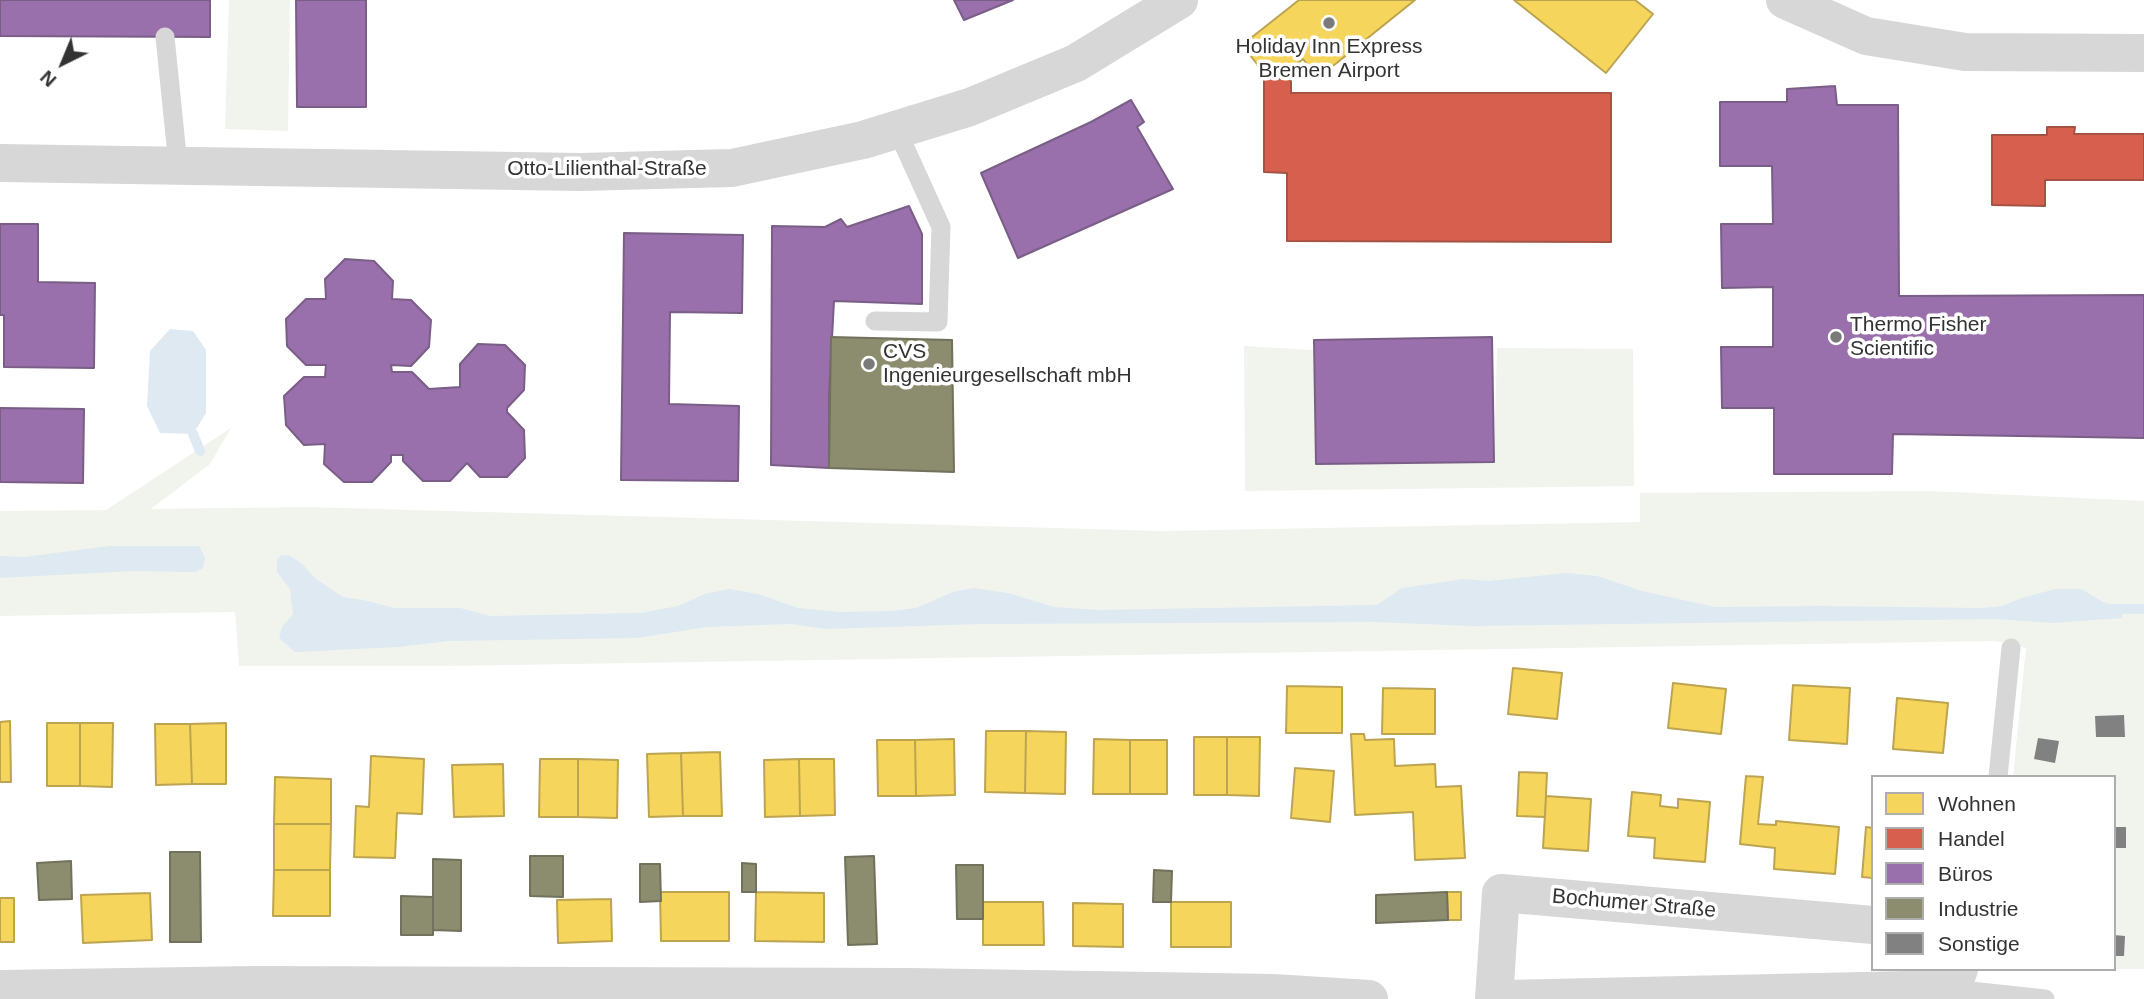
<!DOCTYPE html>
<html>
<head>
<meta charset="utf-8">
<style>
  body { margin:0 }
  #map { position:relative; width:2144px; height:999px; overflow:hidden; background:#fff; font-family:Helvetica,sans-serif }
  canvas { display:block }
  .legend { position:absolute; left:1871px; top:775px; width:245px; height:196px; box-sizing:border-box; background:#fff; border:2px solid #adadad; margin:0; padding:9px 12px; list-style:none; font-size:21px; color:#333 }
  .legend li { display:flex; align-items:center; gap:14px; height:35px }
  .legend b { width:35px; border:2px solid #adadad }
  .north { position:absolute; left:28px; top:28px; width:70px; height:70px; -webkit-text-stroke:5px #fff; paint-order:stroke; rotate:223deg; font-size:19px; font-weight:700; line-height:28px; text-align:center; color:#333 }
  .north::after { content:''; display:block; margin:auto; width:24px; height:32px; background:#333; clip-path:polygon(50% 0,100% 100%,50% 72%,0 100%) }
</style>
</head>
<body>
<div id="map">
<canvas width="2144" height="999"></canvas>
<ul class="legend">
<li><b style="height:19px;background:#f6d55c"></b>Wohnen</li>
<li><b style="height:19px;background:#d6604d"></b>Handel</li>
<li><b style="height:19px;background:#9970ab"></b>Büros</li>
<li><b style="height:19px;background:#8c8c6e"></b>Industrie</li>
<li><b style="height:19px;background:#818181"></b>Sonstige</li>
</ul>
<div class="north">N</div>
</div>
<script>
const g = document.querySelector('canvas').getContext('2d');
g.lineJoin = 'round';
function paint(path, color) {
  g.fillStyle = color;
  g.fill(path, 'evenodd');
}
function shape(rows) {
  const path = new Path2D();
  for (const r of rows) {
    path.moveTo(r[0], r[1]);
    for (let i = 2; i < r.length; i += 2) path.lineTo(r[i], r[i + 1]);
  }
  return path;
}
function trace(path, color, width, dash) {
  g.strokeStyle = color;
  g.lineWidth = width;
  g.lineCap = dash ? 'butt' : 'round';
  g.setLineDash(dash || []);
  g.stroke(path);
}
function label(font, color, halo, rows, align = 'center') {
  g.font = font + ' Helvetica,sans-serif';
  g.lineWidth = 7;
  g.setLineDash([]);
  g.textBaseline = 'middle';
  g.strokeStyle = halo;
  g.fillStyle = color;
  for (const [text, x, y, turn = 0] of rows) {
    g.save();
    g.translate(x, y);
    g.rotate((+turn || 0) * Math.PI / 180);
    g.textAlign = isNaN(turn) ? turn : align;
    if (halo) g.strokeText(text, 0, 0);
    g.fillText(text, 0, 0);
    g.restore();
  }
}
paint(shape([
  [229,0,290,0,288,131,225,129],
  [1244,346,1313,350,1317,464,1494,462,1497,348,1633,349,1634,486,1245,491],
  [231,428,210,464,151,509,306,507,1162,531,1640,522,1640,493,1930,491,2144,501,2144,969,2114,969,2114,777,2013,777,2026,648,1996,641,448,666,239,666,235,612,0,616,0,511,106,510]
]), '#f1f4ed');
paint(shape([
  [170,329,193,331,206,350,206,413,193,434,160,433,147,406,150,351],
  [110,546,199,546,205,558,203,568,195,572,133,571,0,578,0,556,24,557],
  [281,555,290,556,301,563,316,579,343,597,363,600,395,608,460,608,490,616,641,613,678,606,705,594,729,589,758,594,798,608,840,612,891,611,916,608,953,592,973,588,1008,593,1054,607,1098,610,1377,605,1402,588,1464,579,1489,581,1567,573,1597,576,1642,591,1715,607,1820,606,1982,608,2002,606,2022,598,2055,589,2081,589,2103,602,2122,609,2122,618,2053,623,1995,619,1472,626,1375,622,981,624,826,629,791,624,707,627,637,638,449,641,398,647,295,652,279,638,282,627,293,614,290,589,277,572,277,561]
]), '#dee9f2');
const homes = shape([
  [1299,0,1415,0,1318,78,1303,59,1298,63,1291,77,1264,77,1257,64,1242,45,1299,0],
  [1514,0,1635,0,1653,14,1606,73,1514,0],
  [1513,668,1562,673,1557,719,1508,714,1513,668],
  [1673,683,1726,689,1721,734,1668,728,1673,683],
  [1793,685,1850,688,1847,744,1789,740,1793,685],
  [1287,686,1342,687,1342,733,1286,733,1287,686],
  [1383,688,1435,689,1435,734,1382,734,1383,688],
  [1897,698,1948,703,1943,753,1893,749,1897,698],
  [10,721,11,782,0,782,0,722,10,721],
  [47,723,80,723,80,786,47,786,47,723],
  [80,723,113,723,112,787,80,786,80,723],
  [226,723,226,784,192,784,190,724,226,723],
  [155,724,190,724,192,784,156,785,155,724],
  [986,731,1026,731,1025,793,985,792,986,731],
  [1026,731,1066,732,1065,794,1025,793,1026,731],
  [1351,734,1364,734,1365,740,1394,739,1395,766,1435,764,1436,787,1461,786,1465,858,1415,860,1413,812,1355,815,1351,734],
  [1194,737,1227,737,1227,795,1194,795,1194,737],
  [1227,737,1260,737,1259,796,1227,795,1227,737],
  [954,739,955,795,916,796,915,740,954,739],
  [1094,739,1130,740,1130,794,1093,794,1094,739],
  [877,740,915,740,916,796,878,796,877,740],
  [1130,740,1167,740,1167,794,1130,794,1130,740],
  [720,752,722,816,683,816,681,753,720,752],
  [681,753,683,816,649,817,647,754,681,753],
  [371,756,424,759,422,814,397,813,395,858,354,857,356,806,369,807,371,756],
  [540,759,578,759,578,817,539,817,540,759],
  [578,759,618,760,617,818,578,817,578,759],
  [799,759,834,759,835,815,800,816,799,759],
  [799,759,800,816,765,817,764,760,799,759],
  [503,764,504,816,454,817,452,765,503,764],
  [1295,768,1334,771,1330,822,1291,818,1295,768],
  [1519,772,1547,773,1545,817,1517,816,1519,772],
  [1746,776,1763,777,1758,824,1776,825,1776,821,1839,827,1835,874,1774,869,1775,848,1740,844,1746,776],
  [275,777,331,779,331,824,274,824,275,777],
  [1632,792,1661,795,1660,806,1678,808,1678,799,1710,802,1705,862,1654,858,1655,838,1628,836,1632,792],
  [1546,796,1591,799,1588,851,1543,848,1546,796],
  [274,824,331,824,330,870,274,870,274,824],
  [1866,827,1873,828,1873,878,1862,877,1866,827],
  [274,870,330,870,330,916,273,916,274,870],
  [660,892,729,892,729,941,661,941,660,892],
  [756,892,824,893,824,942,755,941,756,892],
  [1447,892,1461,892,1461,920,1448,920,1447,892],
  [150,893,152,940,83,943,81,895,150,893],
  [0,898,14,898,14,942,0,942,0,898],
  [611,899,612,941,558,943,557,900,611,899],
  [983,902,1043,902,1044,945,983,945,983,902],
  [1171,902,1231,902,1231,947,1171,947,1171,902],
  [1073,903,1123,904,1123,947,1073,946,1073,903]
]);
paint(homes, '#f6d55c');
trace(homes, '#bca450', 2);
const shops = shape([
  [1264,77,1291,77,1291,93,1611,93,1611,242,1287,241,1287,173,1264,172,1264,77],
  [2047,127,2075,127,2074,134,2144,134,2144,180,2045,180,2045,206,1992,205,1992,135,2047,135,2047,127]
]);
paint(shops, '#d6604d');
trace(shops, '#a55245', 2);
const offices = shape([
  [0,0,210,0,210,37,0,36,0,0],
  [296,0,366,0,366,107,297,107,296,0],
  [954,0,1013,0,964,20,954,0],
  [1835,86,1837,105,1898,105,1899,296,2144,295,2144,438,1893,434,1892,474,1774,474,1774,408,1722,408,1721,347,1773,347,1773,287,1722,288,1721,224,1773,224,1772,166,1720,166,1720,102,1787,102,1787,89,1835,86],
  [1131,100,1144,122,1137,127,1173,189,1018,258,981,173,1091,122,1131,100],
  [909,206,922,234,922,304,834,301,829,394,829,468,771,465,772,226,825,227,841,219,847,227,909,206],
  [0,224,38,224,38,282,95,283,94,368,4,367,4,315,0,315,0,224],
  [624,233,743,235,742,313,670,312,669,404,739,406,738,481,621,480,624,233],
  [345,259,374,261,393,281,392,299,411,300,431,320,429,347,411,366,391,365,392,372,412,372,429,389,460,387,460,364,478,344,505,345,525,365,524,390,507,408,507,412,524,430,525,458,507,477,480,477,467,463,450,481,423,481,403,461,403,455,391,455,391,462,372,482,344,482,324,464,325,444,304,445,286,425,284,396,304,377,325,377,326,365,306,365,287,346,286,319,306,299,326,299,325,279,345,259],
  [1492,337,1494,462,1316,464,1314,340,1492,337],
  [0,408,84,409,83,483,0,482,0,408]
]);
paint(offices, '#9970ab');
trace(offices, '#7a5e87', 2);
const industry = shape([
  [831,337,952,340,954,472,829,468,831,337],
  [170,852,200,852,201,942,170,942,170,852],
  [530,856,563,856,563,897,530,896,530,856],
  [874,856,877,944,848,945,845,857,874,856],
  [433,859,461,860,461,931,433,930,433,859],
  [71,861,72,899,39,900,37,863,71,861],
  [742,863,756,864,756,892,742,892,742,863],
  [640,864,660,864,661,901,640,902,640,864],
  [956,865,983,865,983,919,957,919,956,865],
  [1154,870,1172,871,1171,902,1153,902,1154,870],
  [1447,892,1448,920,1376,923,1376,895,1447,892],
  [401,896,433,897,433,935,401,935,401,896]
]);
paint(industry, '#8c8c6e');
trace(industry, '#71715c', 2);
trace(shape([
  [193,434,200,451],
  [2111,609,2144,609]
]), '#dee9f2', 10);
paint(shape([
  [2124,715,2125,737,2096,737,2095,716],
  [2038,738,2059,741,2055,763,2034,759],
  [2114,827,2126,827,2126,848,2114,848],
  [2114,935,2125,936,2124,956,2114,956]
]), '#818181');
trace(shape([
  [165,37,178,165],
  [875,321,938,322,941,227,897,130],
  [1998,777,2011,648],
  [1952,989,2045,999]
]), '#d7d7d7', 19);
trace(shape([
  [1785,0,1866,36,1965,52,2144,53],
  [0,163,581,172,732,168,863,140,970,107,1076,63,1179,0],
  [0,989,253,985,910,987,1273,993,1369,999],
  [1494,999,1501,893,1873,925],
  [1504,999,1952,989,1959,969]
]), '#d7d7d7', 38);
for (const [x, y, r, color] of [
  [1329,23,7,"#7a7a7a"],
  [1836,337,7,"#7a7a7a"],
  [869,364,7,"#7a7a7a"]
]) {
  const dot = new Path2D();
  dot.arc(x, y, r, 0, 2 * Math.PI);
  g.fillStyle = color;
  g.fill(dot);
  trace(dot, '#fff', 2.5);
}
label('21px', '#333', '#fff', [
  ["Holiday Inn Express",1329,47,"center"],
  ["Bremen Airport",1329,71,"center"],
  ["Thermo Fisher",1850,325],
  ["Scientific",1850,349],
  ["CVS",883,352],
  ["Ingenieurgesellschaft mbH",883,376]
], 'left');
label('21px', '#333', '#fff', [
  ["Otto-Lilienthal-Straße",607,169],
  ["Bochumer Straße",1634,904,5]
]);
</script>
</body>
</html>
